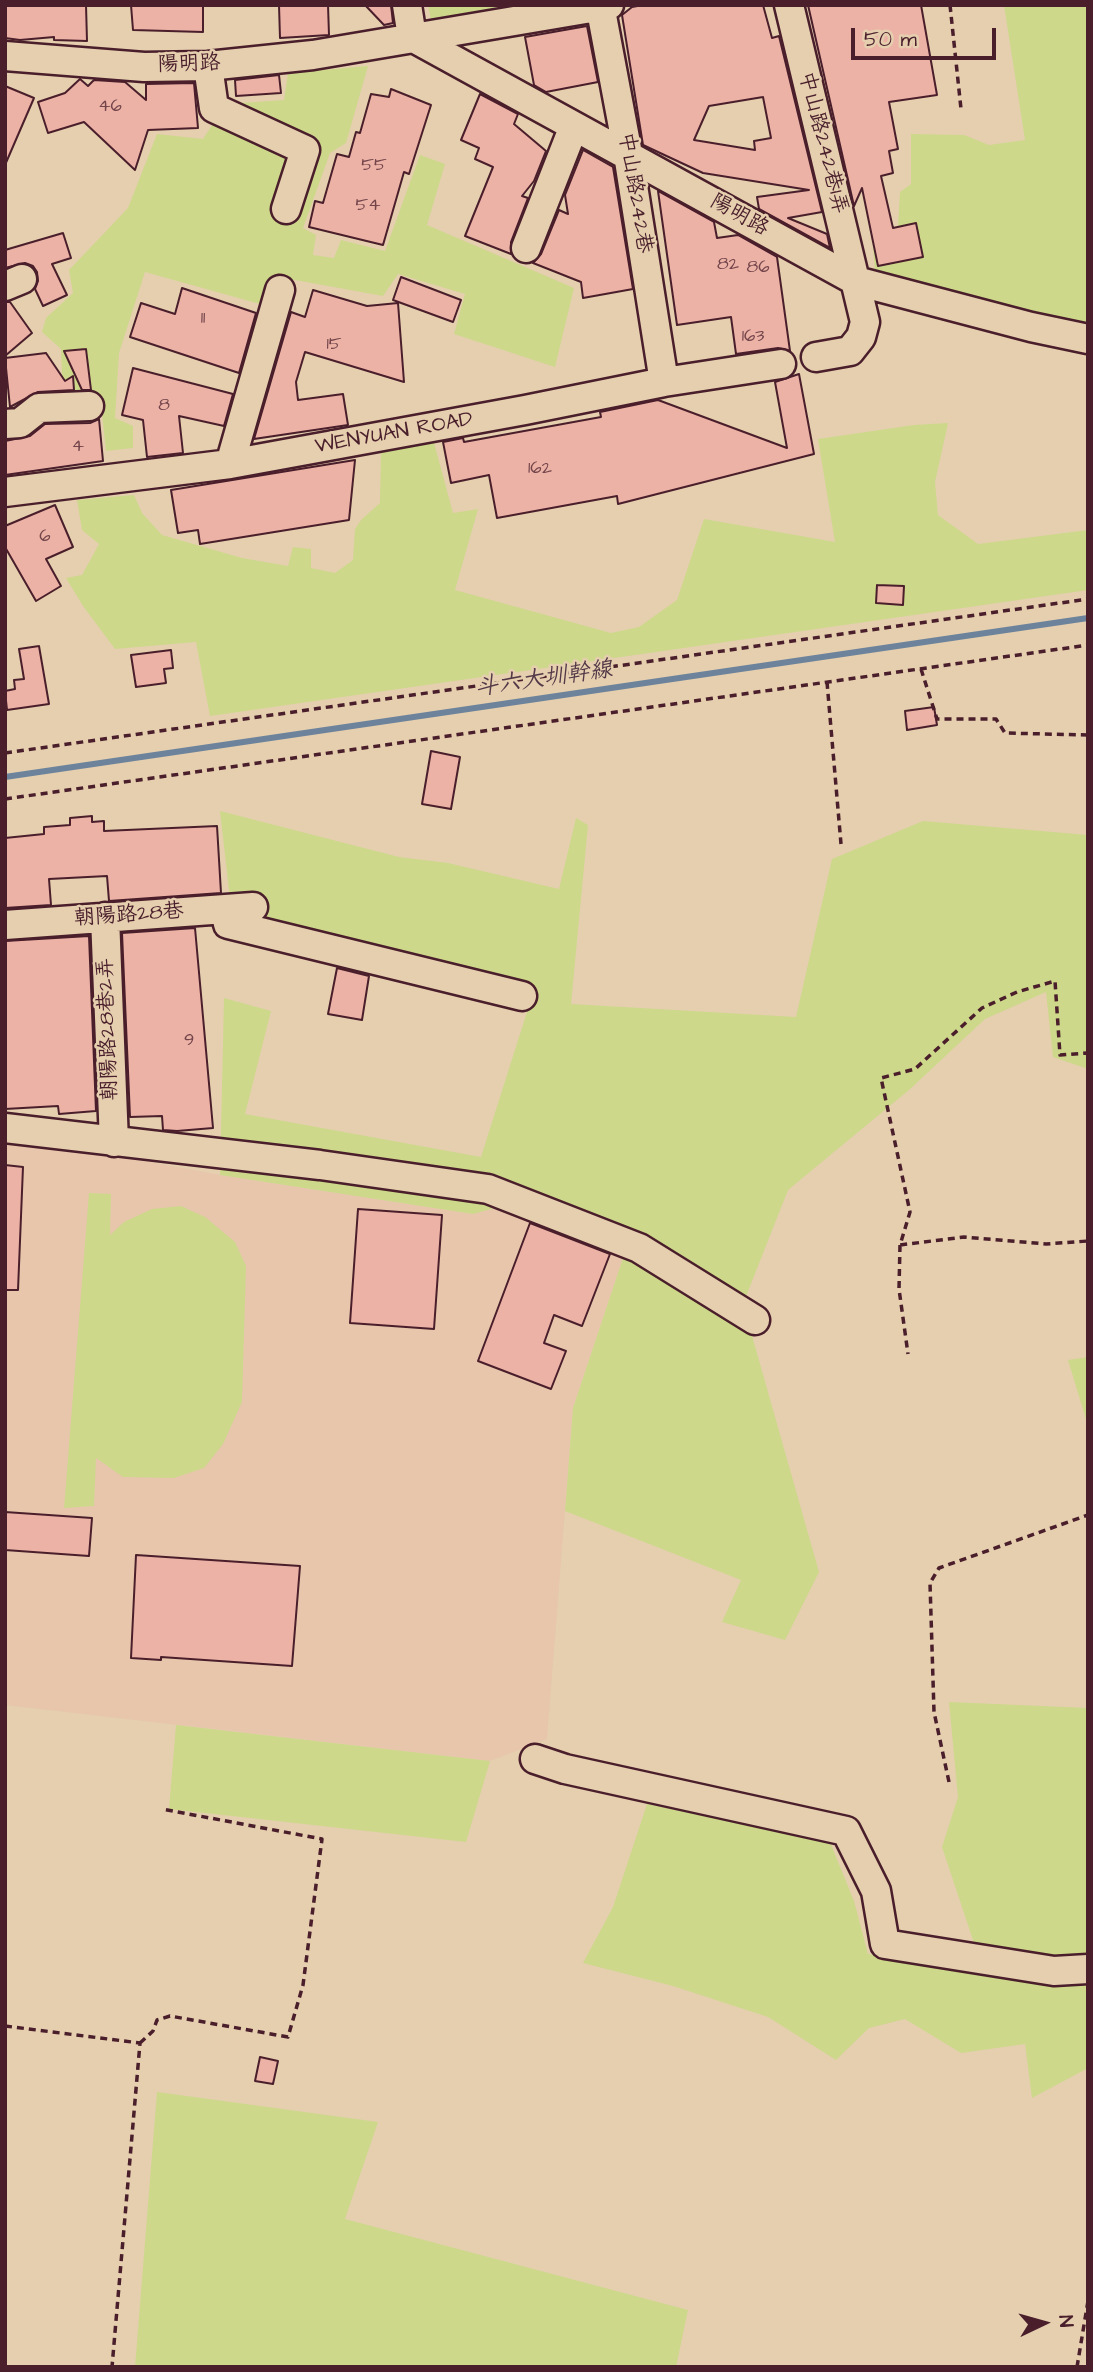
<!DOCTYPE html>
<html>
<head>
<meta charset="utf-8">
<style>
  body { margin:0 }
  #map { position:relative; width:1093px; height:2372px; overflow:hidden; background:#e5cfaf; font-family:"Architects Daughter",sans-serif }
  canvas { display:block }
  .frame { position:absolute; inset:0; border:7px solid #4a1f2b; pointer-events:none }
  .north { position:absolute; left:1009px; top:2288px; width:70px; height:70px; -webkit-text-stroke:5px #e5cfaf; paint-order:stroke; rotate:85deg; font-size:19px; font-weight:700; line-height:28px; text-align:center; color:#4a1f2b }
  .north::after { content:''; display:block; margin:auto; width:24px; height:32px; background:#4a1f2b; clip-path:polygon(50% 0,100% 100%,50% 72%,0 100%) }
  .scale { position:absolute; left:851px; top:28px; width:145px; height:32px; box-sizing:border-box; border:4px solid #4a1f2b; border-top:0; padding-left:9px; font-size:21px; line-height:24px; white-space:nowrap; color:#4a1f2b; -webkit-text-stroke:5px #e5cfaf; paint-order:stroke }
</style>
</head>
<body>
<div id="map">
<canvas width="1093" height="2372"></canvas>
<div class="frame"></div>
<div class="north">N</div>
<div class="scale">50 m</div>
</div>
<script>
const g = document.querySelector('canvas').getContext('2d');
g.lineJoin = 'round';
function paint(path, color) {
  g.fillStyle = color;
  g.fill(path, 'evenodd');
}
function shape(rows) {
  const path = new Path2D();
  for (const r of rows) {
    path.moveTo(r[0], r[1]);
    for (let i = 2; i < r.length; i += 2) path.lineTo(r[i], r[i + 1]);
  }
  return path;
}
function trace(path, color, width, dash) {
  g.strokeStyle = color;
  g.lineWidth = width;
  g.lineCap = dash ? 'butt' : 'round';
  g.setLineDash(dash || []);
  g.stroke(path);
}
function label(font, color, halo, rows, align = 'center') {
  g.font = font + ' "Architects Daughter","LXGW WenKai TC",sans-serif';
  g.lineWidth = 5;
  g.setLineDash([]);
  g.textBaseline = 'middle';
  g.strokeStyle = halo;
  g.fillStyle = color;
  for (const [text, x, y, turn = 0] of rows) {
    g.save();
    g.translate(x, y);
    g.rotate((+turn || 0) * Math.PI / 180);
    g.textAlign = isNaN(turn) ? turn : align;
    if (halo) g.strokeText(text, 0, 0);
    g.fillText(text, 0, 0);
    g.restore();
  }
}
paint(shape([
  [5,1135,220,1175,473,1214,544,1194,630,1237,573,1408,547,1739,490,1761,5,1705]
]), '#e7c6ac');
paint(shape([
  [428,5,555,5,431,20],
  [1004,5,1088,5,1088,326,875,273,872,233,898,226,900,192,911,184,911,134,964,135,989,145,1025,140],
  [368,66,346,143,330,153,303,228,316,235,313,255,334,258,341,240,385,251,420,155,445,164,427,225,574,288,555,367,454,334,465,294,398,274,383,296,284,278,260,304,145,272,119,353,115,418,133,426,133,448,106,451,100,394,63,398,61,349,42,332,46,318,73,293,69,270,128,208,157,134,203,139,226,104,284,100,288,73],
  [948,423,935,482,938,515,978,544,1088,530,1088,590,210,716,196,642,115,649,83,606,66,578,82,575,99,544,82,530,77,500,134,495,142,513,162,535,242,558,288,566,293,547,311,549,311,568,335,573,353,560,355,529,361,520,380,503,381,448,433,439,453,513,478,509,455,590,611,633,639,627,677,600,704,519,835,542,818,439,914,425],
  [220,811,399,857,448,863,559,889,576,818,588,825,571,1004,796,1017,832,859,923,821,1088,835,1088,1069,1053,1057,1046,992,985,1019,909,1090,788,1190,743,1304,819,1572,785,1640,722,1622,741,1580,565,1511,573,1408,630,1237,544,1194,473,1214,220,1175,224,998,271,1011,245,1114,481,1157,532,996,233,925],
  [89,1193,111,1194,110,1235,124,1222,152,1209,181,1206,205,1217,235,1242,246,1266,242,1402,223,1444,204,1468,174,1478,123,1477,96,1458,94,1506,64,1508],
  [1088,1357,1088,1426,1068,1360],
  [949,1702,1088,1708,1088,1955,1057,1958,975,1946,942,1847,958,1797],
  [176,1725,490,1761,466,1842,169,1809],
  [647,1804,830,1842,854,1901,868,1954,1040,1982,1088,1981,1088,2068,1032,2098,1025,2044,961,2053,905,2019,869,2028,836,2060,768,2017,673,1986,583,1963,613,1907],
  [157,2092,378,2122,345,2219,688,2310,676,2367,135,2367]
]), '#cdd88b');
trace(shape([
  [5,777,1088,618]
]), '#6d839b', 6);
const building = shape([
  [5,5,86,5,87,41,54,40,54,37,20,40,5,38,5,5],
  [131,5,203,5,203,32,133,30,131,5],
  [279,5,328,5,329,35,280,38,279,5],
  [365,5,391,5,393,23,384,25,365,5],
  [643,5,763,5,772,38,779,36,822,212,788,218,827,234,830,248,759,209,757,197,809,190,703,173,643,145,622,15,632,7,643,5],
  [763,97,771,138,754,141,755,150,694,140,709,106,763,97],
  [808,5,921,5,937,95,889,102,898,149,889,151,893,173,881,176,893,228,916,223,923,257,878,266,862,188,854,206,808,5],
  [587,26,598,82,546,92,534,85,525,37,587,26],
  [279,75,281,93,236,96,235,80,279,75],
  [80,79,88,86,94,80,125,82,146,100,146,84,194,83,198,128,148,130,135,170,84,122,48,133,38,102,65,93,80,79],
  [5,86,34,98,5,165,5,86],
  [391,89,431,105,409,174,404,172,383,245,309,227,315,201,323,203,337,154,349,157,356,132,360,133,371,94,389,97,391,89],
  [480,94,518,114,514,124,546,151,534,181,522,196,528,198,511,242,511,254,465,236,493,167,475,159,479,148,461,140,480,94],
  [583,150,613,167,633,289,583,298,581,282,533,263,541,254,559,210,568,214,565,195,583,150],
  [658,191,714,222,717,238,738,235,777,257,790,351,778,348,736,354,731,317,677,325,658,191],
  [63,233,71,258,52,264,67,295,43,306,35,289,38,281,37,272,33,266,25,263,5,268,5,250,63,233],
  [401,277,461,300,453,322,393,300,401,277],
  [182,288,256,313,239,373,130,337,141,303,175,314,182,288],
  [313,290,367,306,398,303,404,382,305,352,296,382,298,400,343,394,348,425,254,439,291,312,305,317,313,290],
  [5,302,10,302,32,333,5,356,5,302],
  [86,349,91,390,82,390,64,351,86,349],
  [46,353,65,381,73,376,74,390,38,392,10,407,5,358,46,353],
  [133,368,233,394,224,426,179,416,183,453,147,457,143,420,122,415,133,368],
  [799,374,814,454,618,504,617,496,497,518,489,475,451,483,443,442,463,438,464,442,601,417,600,412,658,400,787,448,775,382,799,374],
  [99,419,103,461,5,475,5,441,30,436,45,424,90,423,99,419],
  [355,460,349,520,200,544,198,530,178,533,171,490,355,460],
  [55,505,73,547,46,559,61,586,36,601,5,547,5,526,55,505],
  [877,585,904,586,903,605,876,603,877,585],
  [39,646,49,704,7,710,5,691,15,689,14,680,24,679,19,649,39,646],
  [171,650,173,668,164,669,166,683,136,687,131,655,171,650],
  [934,707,937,725,907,730,905,711,934,707],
  [431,751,460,757,451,809,422,804,431,751],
  [92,816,92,822,104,821,104,831,217,826,221,893,109,901,107,876,49,879,51,905,5,908,5,838,44,834,44,827,70,825,70,818,92,816],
  [195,928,213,1128,177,1131,163,1130,162,1116,130,1117,122,933,195,928],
  [89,936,96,1111,59,1114,58,1106,5,1109,5,941,89,936],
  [337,968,369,976,362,1020,328,1014,337,968],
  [5,1165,23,1167,18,1290,5,1290,5,1165],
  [358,1209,442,1215,434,1329,350,1323,358,1209],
  [530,1223,610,1254,582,1326,554,1315,544,1343,566,1351,551,1389,478,1361,530,1223],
  [5,1512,92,1518,89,1556,5,1550,5,1512],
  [136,1555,300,1566,292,1666,161,1657,161,1660,131,1658,136,1555],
  [260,2057,278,2061,273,2084,255,2081,260,2057]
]);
paint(building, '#ecb2a6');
trace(building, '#4a1f2b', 2);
const minor = shape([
  [407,5,412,37,856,281,1031,327,1088,339],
  [600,5,628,154,664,382],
  [789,5,865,322,861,337,850,351,816,357],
  [5,56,144,67,208,66,313,55,609,5],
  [208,66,214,108,305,150,286,209],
  [526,248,574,126],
  [5,286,22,279],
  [5,424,20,423,39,408,89,406],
  [230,464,280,290],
  [5,492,230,464,525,410,664,382,781,364],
  [225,909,228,924,522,996],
  [105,917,114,1142],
  [5,925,253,907],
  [5,1128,320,1165,488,1189,639,1248,755,1320],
  [535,1759,565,1769,846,1831,876,1891,885,1944,1054,1971,1088,1969]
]);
trace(minor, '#4a1f2b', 33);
trace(shape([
  [950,5,961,109],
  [921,669,937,719,996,719,1005,733,1088,735],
  [827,682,841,844],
  [5,753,1088,599],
  [5,799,1088,645],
  [1088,1056,1087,1053,1060,1055,1055,981,1017,992,982,1008,915,1069,881,1078,910,1212,900,1245,964,1237,1046,1244,1088,1241],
  [900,1245,899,1289,908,1354],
  [949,1782,934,1712,930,1583,939,1568,1088,1515],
  [5,2026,140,2043,112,2367],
  [140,2043,153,2031,157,2020,170,2016,288,2037,303,1985,322,1839,162,1809],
  [1077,2367,1088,2301]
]), '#4a1f2b', 3.5, [7, 5]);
trace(minor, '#e5cfaf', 28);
label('18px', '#72444a', null, [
  ["46",110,107],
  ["55",374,166],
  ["54",368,206],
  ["82",728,265],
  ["86",758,268],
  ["11",203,319],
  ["163",753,337],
  ["15",334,345],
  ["8",164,406],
  ["4",78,447],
  ["162",540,469],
  ["6",45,537],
  ["9",189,1041]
]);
label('21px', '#4a1f2b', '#e5cfaf', [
  ["陽明路",189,65,-2],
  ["中山路242巷1弄",822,143,76],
  ["中山路242巷",634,193,81],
  ["陽明路",739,216,29],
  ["WENYUAN ROAD",394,434,-10],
  ["朝陽路28巷",129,916,-4],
  ["朝陽路28巷2弄",109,1029,-92]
]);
label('italic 23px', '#533847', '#e5cfaf', [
  ["斗六大圳幹線",544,680,-8]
]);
</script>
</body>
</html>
